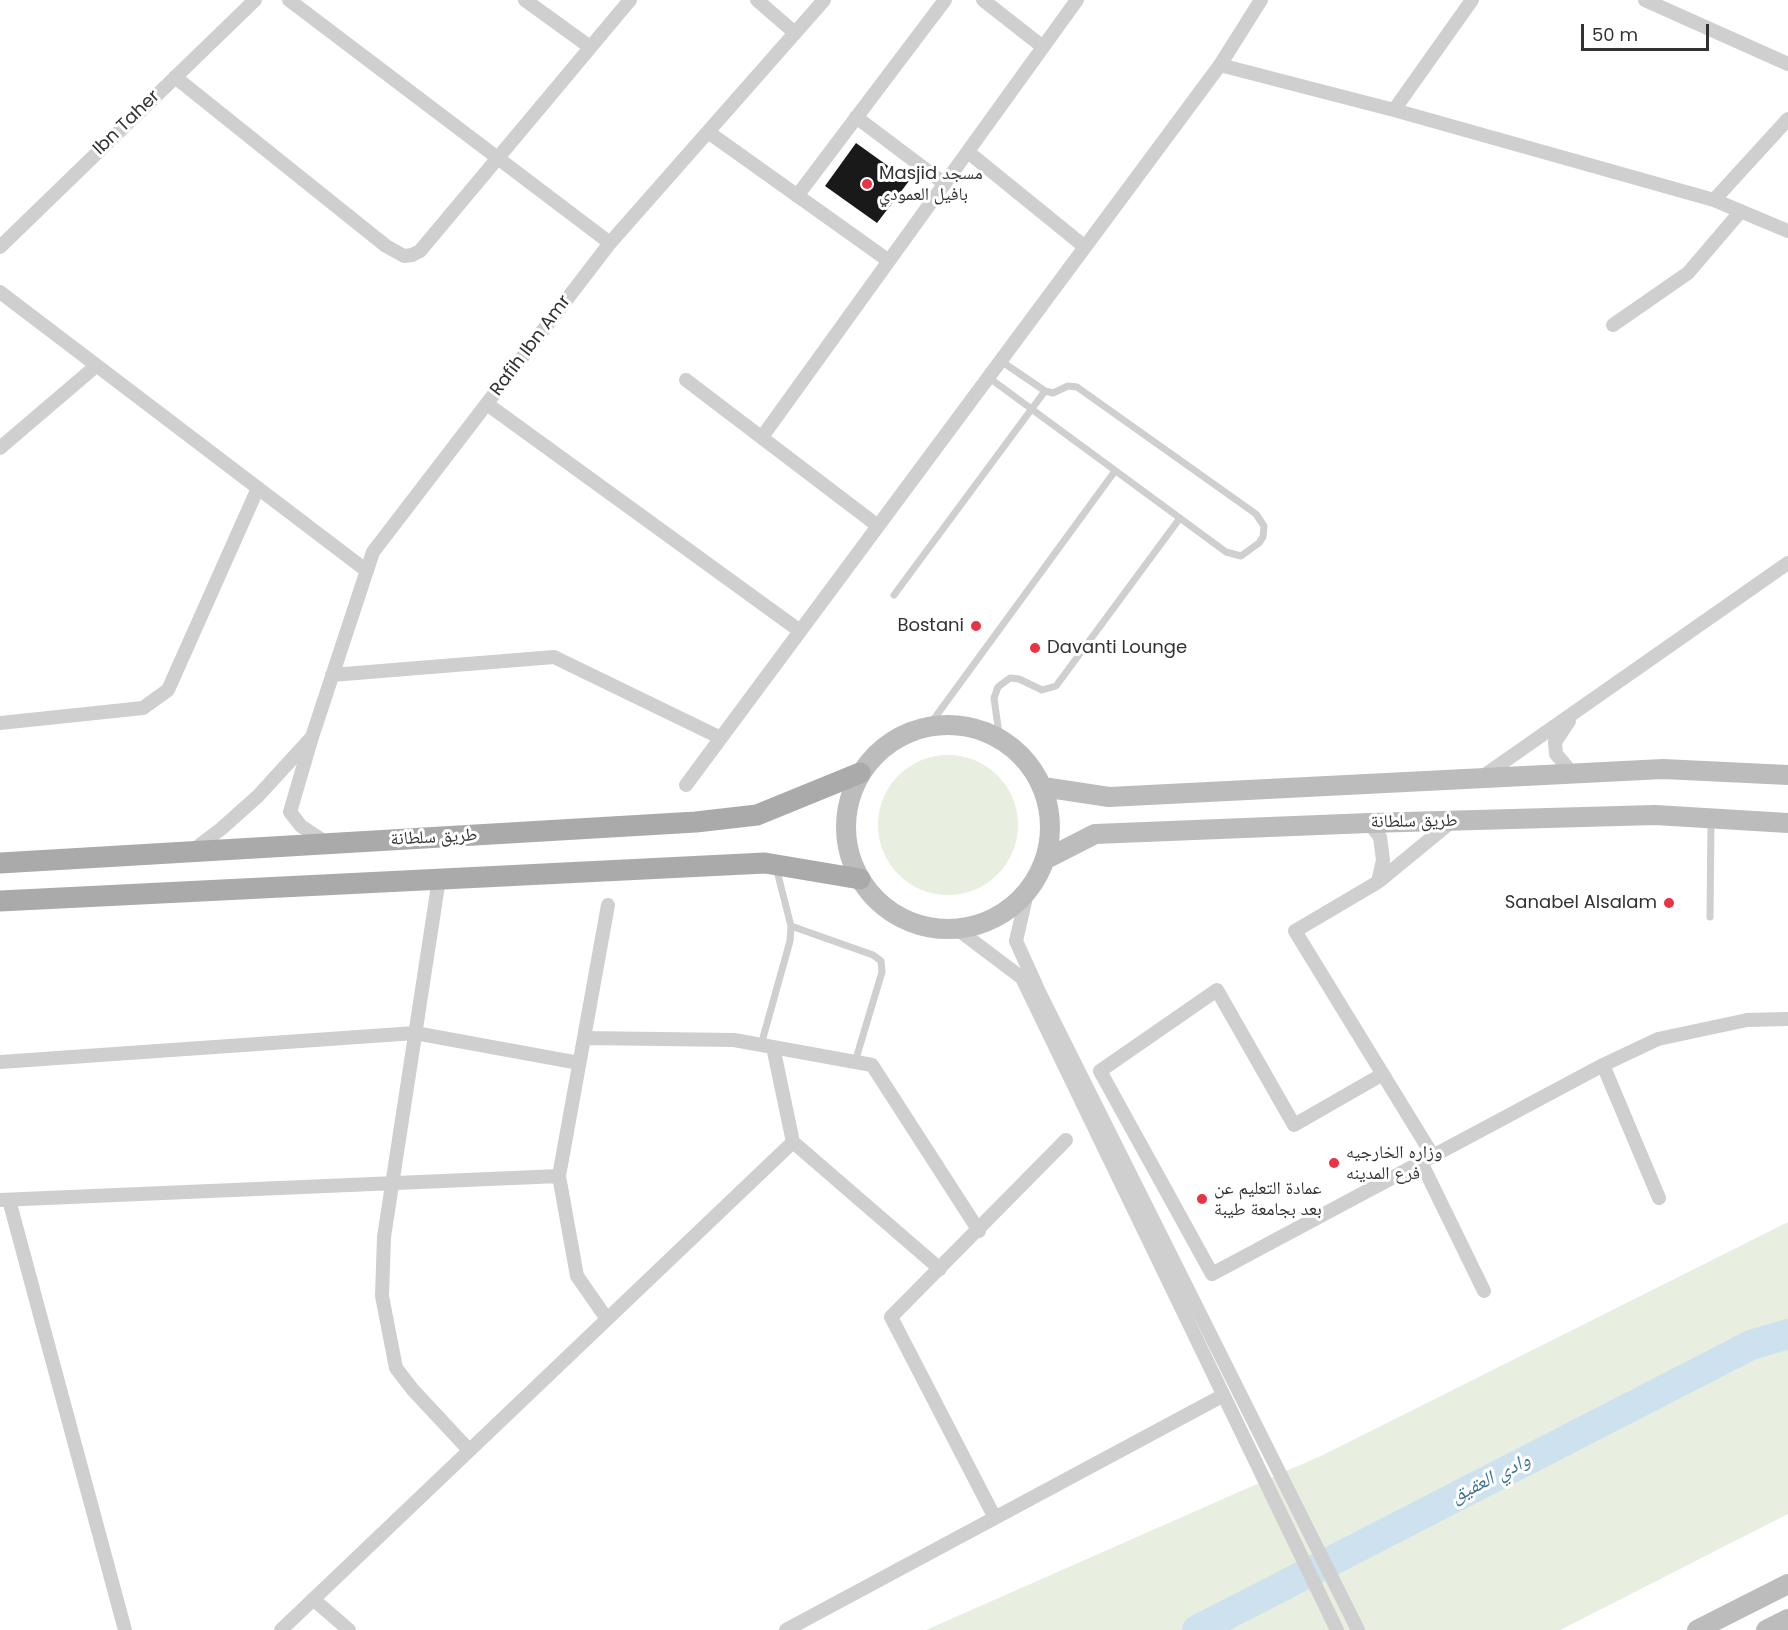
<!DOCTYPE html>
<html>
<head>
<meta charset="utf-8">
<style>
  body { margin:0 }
  #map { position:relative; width:1788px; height:1630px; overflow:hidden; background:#fff; font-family:Poppins,sans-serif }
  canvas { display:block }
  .scale { position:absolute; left:1581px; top:24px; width:128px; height:27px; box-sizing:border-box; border:3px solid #323232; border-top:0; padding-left:8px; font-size:18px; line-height:21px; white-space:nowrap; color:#323232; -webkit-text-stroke:4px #fff; paint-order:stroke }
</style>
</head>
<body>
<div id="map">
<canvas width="1788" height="1630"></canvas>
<div class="scale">50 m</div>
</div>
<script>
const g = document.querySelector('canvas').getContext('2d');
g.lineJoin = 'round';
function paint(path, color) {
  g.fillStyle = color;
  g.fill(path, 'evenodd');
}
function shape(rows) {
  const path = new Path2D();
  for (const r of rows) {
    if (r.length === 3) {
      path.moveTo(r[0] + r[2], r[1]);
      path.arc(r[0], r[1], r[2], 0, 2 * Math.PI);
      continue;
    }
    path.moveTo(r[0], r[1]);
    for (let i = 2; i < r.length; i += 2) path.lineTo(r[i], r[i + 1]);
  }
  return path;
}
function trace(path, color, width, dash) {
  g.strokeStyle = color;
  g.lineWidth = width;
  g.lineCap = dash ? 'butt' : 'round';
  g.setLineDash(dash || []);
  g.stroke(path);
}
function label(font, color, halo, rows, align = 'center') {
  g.font = font + ' Poppins,"Noto Naskh Arabic",sans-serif';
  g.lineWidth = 6;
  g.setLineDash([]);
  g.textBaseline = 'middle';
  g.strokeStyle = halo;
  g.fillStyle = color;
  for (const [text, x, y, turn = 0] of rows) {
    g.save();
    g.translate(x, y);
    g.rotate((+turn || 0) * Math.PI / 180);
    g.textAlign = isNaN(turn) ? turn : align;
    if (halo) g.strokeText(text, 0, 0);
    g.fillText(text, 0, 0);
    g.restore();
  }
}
paint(shape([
  [948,825,70],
  [1788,1222,1788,1514,1560,1630,926,1630,1325,1454]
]), '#e8eee0');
trace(shape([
  [1197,1630,1751,1345,1788,1334]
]), '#cde2ee', 30);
paint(shape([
  [856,143,909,181,877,223,825,186]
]), '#191919');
trace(shape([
  [988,377,1226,552,1241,556,1259,543,1263,537,1264,526,1256,514,1077,387,1068,386,1053,393,1045,391,1001,361],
  [894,595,1045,391],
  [928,727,1115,471],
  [1000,741,994,698,998,687,1010,678,1019,679,1042,690,1056,686,1180,518],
  [1710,917,1711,821],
  [791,926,873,955,881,961,882,972,855,1062],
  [761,1045,790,941,791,926,776,867]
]), '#cfcfcf', 7);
trace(shape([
  [289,0,610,243],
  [525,0,590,47],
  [757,0,795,33],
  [983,0,1043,47],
  [1645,0,1788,64],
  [1220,65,1394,110,1714,200,1788,231],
  [175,77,386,246,404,256,412,255,420,251,630,0],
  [1394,110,1472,0],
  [856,117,945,184],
  [708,132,889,261],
  [968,152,1085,247],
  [797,196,945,0],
  [1714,200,1788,119],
  [0,247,255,0],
  [0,292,367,571],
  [1613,325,1688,273,1741,211],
  [686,380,878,526],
  [487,404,800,631],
  [762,437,1077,0],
  [0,448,96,366],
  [332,675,554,657,721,738],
  [1569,721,1555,742,1556,754,1572,773],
  [0,723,143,708,168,690,258,488],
  [1482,777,1788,563],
  [686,785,1220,65,1261,0],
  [1369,823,1380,837,1383,860,1378,882],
  [328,844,301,826,290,812,312,737,373,552,610,243,824,0],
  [192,851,221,829,258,796,312,737],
  [439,879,384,1237,382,1296,396,1368,413,1390,469,1450],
  [1027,893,1016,941,1040,994,1358,1630],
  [957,929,1022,978,1337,1630],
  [584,1038,734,1040,872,1065,979,1231],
  [773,1047,793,1142,940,1269],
  [0,1062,415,1033,579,1063],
  [1603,1065,1659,1198],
  [1383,1074,1294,1125,1217,990,1100,1071,1212,1274,1603,1065,1658,1039,1747,1020,1788,1019],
  [1433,1156,1295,931,1378,882,1451,822],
  [1421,1162,1484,1291],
  [0,1200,559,1176],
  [9,1200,125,1630],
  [607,1319,577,1276,559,1176,608,905],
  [995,1518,891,1317,1066,1140],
  [313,1599,349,1630],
  [281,1630,793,1142],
  [786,1630,1222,1396]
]), '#cfcfcf', 14);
trace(shape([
  [948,827,102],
  [1043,787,1109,797,1663,769,1788,775],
  [1046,859,1095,834,1369,823,1655,815,1788,823],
  [1697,1630,1788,1584],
  [1766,1630,1788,1619]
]), '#bcbcbc', 20);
trace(shape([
  [0,863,696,822,757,815,860,773],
  [0,901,765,863,860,879]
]), '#aaa', 21);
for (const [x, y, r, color] of [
  [867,184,6,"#e83445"],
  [976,626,6,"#e83445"],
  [1035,648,6,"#e83445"],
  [1669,903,6,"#e83445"],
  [1334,1163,6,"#e83445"],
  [1202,1199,6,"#e83445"]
]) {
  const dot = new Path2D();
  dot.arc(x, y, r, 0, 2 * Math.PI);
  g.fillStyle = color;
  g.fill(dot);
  trace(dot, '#fff', 2);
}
label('18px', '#323232', '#fff', [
  ["Ibn Taher",127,123,-44],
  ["Rafih Ibn Amr",531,346,-53],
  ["طريق سلطانة",1414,822,-1],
  ["طريق سلطانة",434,838,-3]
]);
label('18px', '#323232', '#fff', [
  ["Masjid مسجد",879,174],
  ["بافيل العمودي",879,195],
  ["Bostani",964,626,"right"],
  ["Davanti Lounge",1047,648],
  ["Sanabel Alsalam",1657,903,"right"],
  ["وزاره الخارجيه",1346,1153],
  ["فرع المدينه",1346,1174],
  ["عمادة التعليم عن",1214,1189],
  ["بعد بجامعة طيبة",1214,1210]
], 'left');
label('italic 20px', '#3d7596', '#fff', [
  ["وادي العقيق",1491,1479,-27]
]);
</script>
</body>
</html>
